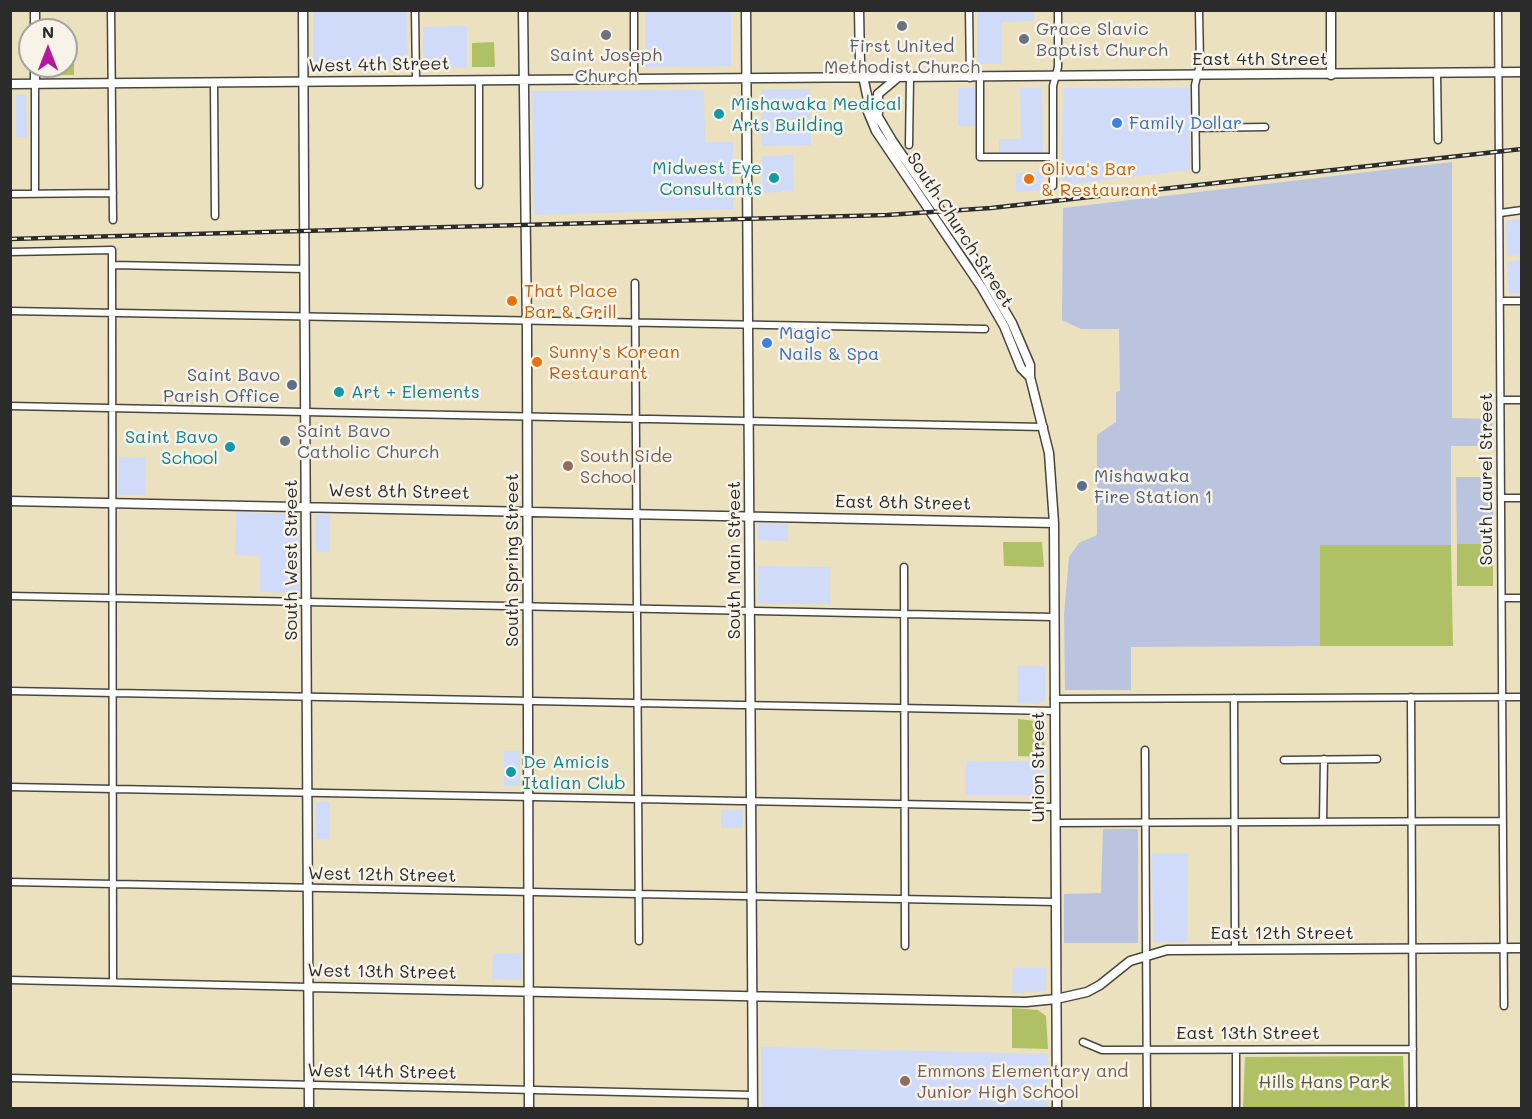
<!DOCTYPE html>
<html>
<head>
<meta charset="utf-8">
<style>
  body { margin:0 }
  #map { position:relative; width:1532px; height:1119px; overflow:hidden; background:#ebe1bf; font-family:Mali,sans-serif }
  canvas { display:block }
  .frame { position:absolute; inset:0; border:12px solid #2b2b2b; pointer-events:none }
  .north { position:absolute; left:18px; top:18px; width:60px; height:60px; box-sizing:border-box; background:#f7f3e8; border:2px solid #a5a39c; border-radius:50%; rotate:0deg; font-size:16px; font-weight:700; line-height:24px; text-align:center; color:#2b2b2b }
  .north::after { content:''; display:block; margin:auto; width:21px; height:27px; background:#b5179e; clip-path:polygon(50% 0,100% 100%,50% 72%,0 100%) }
</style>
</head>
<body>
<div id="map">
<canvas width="1532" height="1119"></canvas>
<div class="frame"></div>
<div class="north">N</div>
</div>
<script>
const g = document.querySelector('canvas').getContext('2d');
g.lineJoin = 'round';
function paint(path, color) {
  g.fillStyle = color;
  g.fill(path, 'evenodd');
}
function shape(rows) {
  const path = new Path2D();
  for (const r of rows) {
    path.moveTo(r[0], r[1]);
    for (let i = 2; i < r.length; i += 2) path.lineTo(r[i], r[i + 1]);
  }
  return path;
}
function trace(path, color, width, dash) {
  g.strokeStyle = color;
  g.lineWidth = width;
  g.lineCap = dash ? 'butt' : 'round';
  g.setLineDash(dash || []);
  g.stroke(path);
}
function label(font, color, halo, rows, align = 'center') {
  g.font = font + ' Mali,sans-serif';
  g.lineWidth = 5;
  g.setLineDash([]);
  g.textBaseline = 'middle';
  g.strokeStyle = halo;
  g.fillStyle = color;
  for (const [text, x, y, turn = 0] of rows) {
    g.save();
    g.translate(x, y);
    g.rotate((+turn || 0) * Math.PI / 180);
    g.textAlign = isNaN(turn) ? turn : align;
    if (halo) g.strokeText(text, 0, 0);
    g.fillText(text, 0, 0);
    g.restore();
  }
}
paint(shape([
  [313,11,407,11,408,68,313,68],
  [645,11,731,11,731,66,645,67],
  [977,11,1034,11,1034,21,1002,22,1002,64,977,64],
  [467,26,467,68,423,68,423,27],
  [958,88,977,88,978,126,958,126],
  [1020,88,1042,88,1043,154,999,154,999,139,1021,139],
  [1063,88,1189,88,1190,170,1062,185],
  [761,89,810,89,811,145,762,146],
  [704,90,705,142,733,142,733,209,534,215,532,91],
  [16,95,26,95,27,137,16,137],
  [793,155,794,191,762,193,762,156],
  [1043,172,1043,190,1016,192,1016,173],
  [1521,219,1521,255,1507,256,1506,221],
  [1521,260,1521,293,1508,293,1507,262],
  [119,457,146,457,145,495,118,495],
  [236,512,300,514,299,593,260,592,260,556,235,555],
  [315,514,330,514,330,552,316,552],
  [758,523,788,524,788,541,758,540],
  [758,566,830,567,830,604,758,603],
  [1017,666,1045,666,1045,700,1038,704,1018,703],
  [504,751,520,751,520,786,504,786],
  [966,761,1045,761,1045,795,965,795],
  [316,802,330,802,330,839,316,839],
  [721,810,743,810,743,828,721,828],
  [1152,853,1188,853,1187,942,1153,942],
  [493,953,521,953,521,980,492,979],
  [1013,968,1046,968,1046,991,1012,993],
  [761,1047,1048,1054,1048,1108,761,1108]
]), '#d0daf9');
paint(shape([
  [1452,162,1452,418,1492,419,1493,446,1451,446,1451,545,1320,545,1320,646,1131,647,1131,690,1065,690,1064,614,1069,557,1079,543,1097,535,1097,435,1116,422,1116,392,1120,391,1119,329,1081,329,1062,320,1063,208],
  [1456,477,1493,477,1493,544,1457,544],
  [1103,829,1138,829,1138,943,1064,943,1064,894,1101,893]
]), '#bac4de');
paint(shape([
  [494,42,495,67,472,67,472,43],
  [74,54,74,75,42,75,42,66,66,66,66,55],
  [1003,542,1042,542,1044,567,1004,566],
  [1457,544,1493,544,1493,586,1457,586],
  [1320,545,1451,545,1453,646,1320,646],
  [1018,719,1044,722,1045,757,1018,756],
  [1012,1008,1038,1010,1046,1016,1048,1049,1012,1048],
  [1403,1056,1405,1108,1243,1108,1245,1057]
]), '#afc164');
const street = shape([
  [111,10,113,220],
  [415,10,416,81],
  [634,10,634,79],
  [969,10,970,78],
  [1498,10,1504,1006],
  [1437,73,1438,140],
  [980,78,980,157,1053,157],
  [479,80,479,185],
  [35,84,35,193],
  [214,84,215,216],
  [1195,128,1265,127],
  [909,145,910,78],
  [1196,169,1195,85,1200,64,1199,10],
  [1053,186,1053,86,1058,67,1058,10],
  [10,194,113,193],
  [1500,213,1522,210],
  [10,252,112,250,113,982],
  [113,265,305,269],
  [635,283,639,941],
  [1500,301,1522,301],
  [10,311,985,329],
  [1501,400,1522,400],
  [10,406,1044,427],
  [1501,498,1522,498],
  [904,567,905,946],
  [10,596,1054,617],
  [1502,598,1522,598],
  [10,691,1055,711],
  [1411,697,1413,1108],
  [1234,698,1235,950],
  [1054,699,1522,697],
  [1145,750,1147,1108],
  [1284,760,1377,759],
  [10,787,1055,807],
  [1323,821,1324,759],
  [1055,823,1502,821],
  [10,882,1056,902],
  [10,980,309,987],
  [1083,1042,1102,1050,1413,1049],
  [1236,1050,1236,1108],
  [10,1078,753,1095]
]);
const secondary = shape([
  [303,10,309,1108],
  [523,10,527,331,529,1108],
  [746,10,753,1108],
  [859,10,860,62,868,100,868,112,876,131,982,288,1004,326,1021,368,1030,377],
  [1331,10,1331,75],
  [35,30,35,10],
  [35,66,35,84],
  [10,84,1522,72],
  [868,100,893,142,977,263,1012,323,1030,365,1030,377,1049,453,1054,523,1057,1108],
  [878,113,878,94,897,78],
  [10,501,1054,523],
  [309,987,1026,1002,1056,999,1087,992,1100,985,1130,961,1167,950,1522,948]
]);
trace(street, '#484641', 9);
trace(secondary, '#484641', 11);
trace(street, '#fff', 6);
trace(secondary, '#fff', 8);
const rail = shape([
  [10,239,887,215,991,208,1522,149]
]);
trace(rail, '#2b2b2b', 4.5);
trace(rail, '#f7f3e8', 2, [7]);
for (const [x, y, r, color] of [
  [902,26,6,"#6b7280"],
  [606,35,6,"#6b7280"],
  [1024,39,6,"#6b7280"],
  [719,114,6,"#0f9aa8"],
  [1117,123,6,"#3f7fe0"],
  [774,178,6,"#0f9aa8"],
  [1029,179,6,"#e8710a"],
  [512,301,6,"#e8710a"],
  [767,343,6,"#3f7fe0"],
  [537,362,6,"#e8710a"],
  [292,385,6,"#5c6f8a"],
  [339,392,6,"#0f9aa8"],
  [285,441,6,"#6b7280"],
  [230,447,6,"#0f9aa8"],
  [568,466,6,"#8d6e63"],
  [1082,486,6,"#5c6f8a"],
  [511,772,6,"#0f9aa8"],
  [905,1081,6,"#8d6e63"]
]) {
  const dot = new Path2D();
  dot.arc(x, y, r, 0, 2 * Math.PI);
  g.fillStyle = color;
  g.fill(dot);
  trace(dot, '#f7f3e8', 2);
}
label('18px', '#5b616d', '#f7f3e8', [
  ["Grace Slavic",1036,29],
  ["Baptist Church",1036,50],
  ["First United",902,46,"center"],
  ["Methodist Church",902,67,"center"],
  ["Saint Joseph",606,55,"center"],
  ["Church",606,76,"center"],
  ["Saint Bavo",297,431],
  ["Catholic Church",297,452]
], 'left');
label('18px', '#2b2b2b', '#f7f3e8', [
  ["East 4th Street",1260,59],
  ["West 4th Street",379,65,-1],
  ["South Church Street",960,230,57],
  ["South Laurel Street",1486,479,-90],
  ["West 8th Street",399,492,1],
  ["East 8th Street",903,503,1],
  ["South West Street",291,560,-90],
  ["South Spring Street",512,560,-90],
  ["South Main Street",734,560,-90],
  ["Union Street",1038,767,-90],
  ["West 12th Street",382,875,1],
  ["East 12th Street",1282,933],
  ["West 13th Street",382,972,1],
  ["East 13th Street",1248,1033],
  ["West 14th Street",382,1072,1]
]);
label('18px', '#0d838f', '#f7f3e8', [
  ["Mishawaka Medical",731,104],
  ["Arts Building",731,125],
  ["Midwest Eye",762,168,"right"],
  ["Consultants",762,189,"right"],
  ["Art + Elements",351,392],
  ["Saint Bavo",218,437,"right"],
  ["School",218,458,"right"],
  ["De Amicis",523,762],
  ["Italian Club",523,783]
], 'left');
label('18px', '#366cbe', '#f7f3e8', [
  ["Family Dollar",1129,123],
  ["Magic",779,333],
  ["Nails & Spa",779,354]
], 'left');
label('18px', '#c56008', '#f7f3e8', [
  ["Oliva's Bar",1041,169],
  ["& Restaurant",1041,190],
  ["That Place",524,291],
  ["Bar & Grill",524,312],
  ["Sunny's Korean",549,352],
  ["Restaurant",549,373]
], 'left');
label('18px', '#4e5e75', '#f7f3e8', [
  ["Saint Bavo",280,375],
  ["Parish Office",280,396],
  ["Mishawaka",1094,476,"left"],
  ["Fire Station 1",1094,497,"left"]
], 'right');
label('18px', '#785e54', '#f7f3e8', [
  ["South Side",580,456],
  ["School",580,477],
  ["Emmons Elementary and",917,1071],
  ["Junior High School",917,1092]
], 'left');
label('18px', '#53583c', '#f7f3e8', [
  ["Hills Hans Park",1324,1082]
]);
</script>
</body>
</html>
